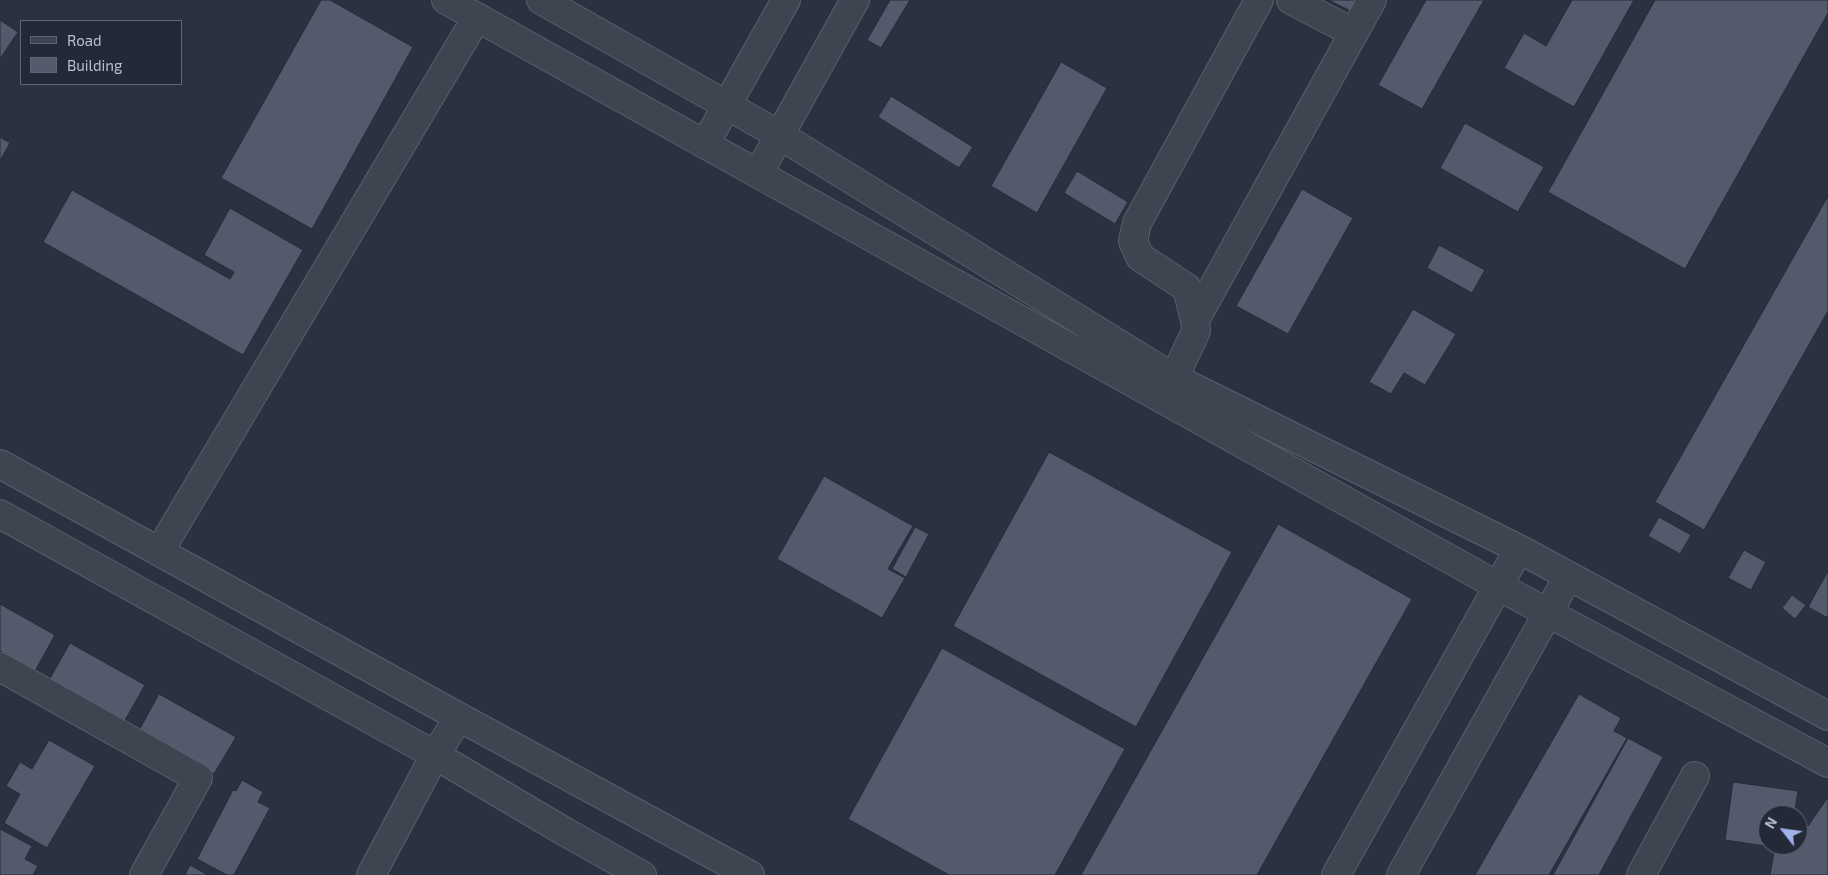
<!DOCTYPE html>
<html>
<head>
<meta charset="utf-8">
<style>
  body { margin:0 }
  #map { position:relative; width:1828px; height:875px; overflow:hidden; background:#2b3141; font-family:"Exo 2",sans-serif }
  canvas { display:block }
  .legend { position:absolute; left:20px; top:20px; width:162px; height:65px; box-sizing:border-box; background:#232936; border:1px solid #606572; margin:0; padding:6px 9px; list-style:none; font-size:15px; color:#bcbfcb }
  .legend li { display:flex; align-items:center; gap:10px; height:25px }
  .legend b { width:25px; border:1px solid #606572 }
  .north { position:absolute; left:1758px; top:805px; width:50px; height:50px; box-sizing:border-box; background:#232936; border:1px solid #606572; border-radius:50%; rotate:300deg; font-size:14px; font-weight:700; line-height:20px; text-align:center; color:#bcbfcb }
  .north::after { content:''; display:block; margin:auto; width:18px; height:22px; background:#9fb2ed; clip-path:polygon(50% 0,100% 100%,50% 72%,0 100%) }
</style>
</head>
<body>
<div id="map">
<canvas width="1828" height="875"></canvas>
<ul class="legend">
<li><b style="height:6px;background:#3f4451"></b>Road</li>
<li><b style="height:14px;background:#545a6b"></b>Building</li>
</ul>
<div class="north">N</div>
</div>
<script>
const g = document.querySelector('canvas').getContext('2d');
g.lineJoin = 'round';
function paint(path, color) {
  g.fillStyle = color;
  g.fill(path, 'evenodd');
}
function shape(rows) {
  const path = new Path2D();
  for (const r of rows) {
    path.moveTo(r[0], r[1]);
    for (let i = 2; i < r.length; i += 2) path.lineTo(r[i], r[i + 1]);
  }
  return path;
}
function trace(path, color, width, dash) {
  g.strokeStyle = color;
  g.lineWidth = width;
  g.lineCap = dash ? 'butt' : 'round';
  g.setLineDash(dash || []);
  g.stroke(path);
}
const building = shape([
  [321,0,330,0,413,47,312,229,221,178,321,0],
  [890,0,910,0,881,48,867,40,890,0],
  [1328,0,1357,0,1351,11,1328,0],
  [1426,0,1484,0,1422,109,1378,85,1426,0],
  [1572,0,1634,0,1574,107,1504,68,1524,33,1546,46,1572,0],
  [1655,0,1828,0,1828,13,1685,269,1548,192,1655,0],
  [0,20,18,32,0,59,0,20],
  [1061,62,1107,88,1037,213,991,186,1061,62],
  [891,96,973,147,959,168,878,117,891,96],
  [1465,123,1544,167,1518,212,1440,168,1465,123],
  [0,137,10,143,0,161,0,137],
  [1077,171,1128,202,1115,224,1064,193,1077,171],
  [1302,189,1353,218,1288,334,1236,306,1302,189],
  [72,190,230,279,234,272,204,255,230,208,303,250,243,355,43,242,72,190],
  [1828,196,1828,311,1704,530,1655,502,1828,196],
  [1439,245,1485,270,1472,293,1427,268,1439,245],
  [1413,309,1456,334,1425,385,1404,373,1391,394,1369,382,1413,309],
  [1049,452,1232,552,1136,727,953,626,1049,452],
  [824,476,913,526,888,569,905,578,882,618,777,559,824,476],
  [1659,517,1691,535,1680,554,1648,536,1659,517],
  [1278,524,1412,599,1257,875,1081,875,1278,524],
  [915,527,929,534,906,577,892,569,915,527],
  [1744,550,1766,562,1751,590,1728,578,1744,550],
  [1828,571,1828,618,1808,607,1828,571],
  [1792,595,1806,605,1795,619,1782,608,1792,595],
  [0,604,55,635,35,671,0,651,0,604],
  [70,643,145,685,124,722,49,680,70,643],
  [942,648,1125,749,1055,875,949,875,848,819,942,648],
  [159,694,236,737,214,774,138,732,159,694],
  [1579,694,1621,718,1614,731,1627,738,1549,875,1475,875,1579,694],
  [1628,738,1663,757,1599,875,1553,875,1628,738],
  [49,740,95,766,47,848,4,823,20,794,6,786,20,762,32,769,49,740],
  [242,780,263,792,258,802,270,808,234,875,227,875,197,859,233,790,236,791,242,780],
  [1733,782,1798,791,1794,815,1768,815,1768,845,1798,845,1798,825,1808,826,1828,797,1828,875,1770,875,1774,852,1765,846,1725,840,1733,782],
  [0,829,32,846,25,859,38,866,33,875,0,875,0,829],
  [190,865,208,875,185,875,190,865]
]);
paint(building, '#545a6b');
trace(building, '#252b38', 1);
const minor = shape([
  [446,0,1498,586,1828,763],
  [541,0,781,136,1174,378,1519,549,1828,716],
  [1291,0,1354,33],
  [705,144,786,0],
  [758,174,855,0],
  [1195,320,1372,0],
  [1174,378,1196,331,1195,320,1187,288,1140,257,1133,241,1137,223,1259,0],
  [0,464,459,717,750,875],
  [0,514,435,755,567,833,642,875],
  [159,552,477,17],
  [0,667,198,778,144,875],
  [371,875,435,755,459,717],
  [1336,875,1519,549],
  [1401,875,1568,577],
  [1641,875,1695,776]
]);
trace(minor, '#5a5f6b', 30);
trace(minor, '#3f4451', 28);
</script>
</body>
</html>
